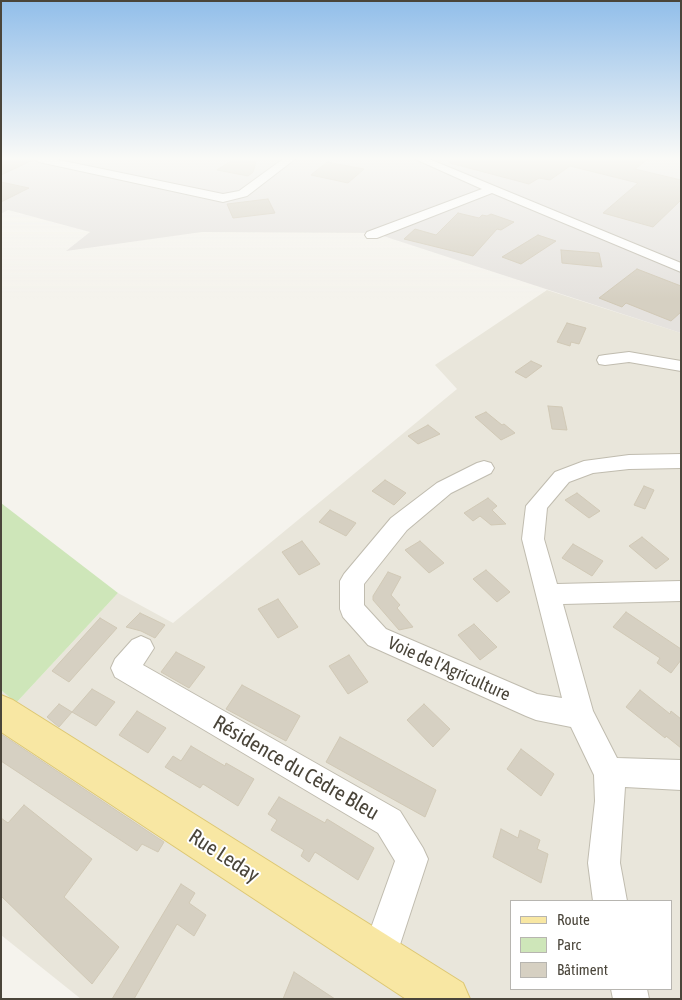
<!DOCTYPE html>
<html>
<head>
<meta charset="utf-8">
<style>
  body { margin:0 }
  #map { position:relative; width:682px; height:1000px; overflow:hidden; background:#f5f3ed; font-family:"Asap Condensed",sans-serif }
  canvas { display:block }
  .frame { position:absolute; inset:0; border:2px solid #4a453a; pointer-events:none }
  .legend { position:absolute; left:510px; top:900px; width:162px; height:90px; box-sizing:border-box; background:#fff; border:1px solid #b7b5b0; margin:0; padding:6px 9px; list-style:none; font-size:15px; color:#4a453a }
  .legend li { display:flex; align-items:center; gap:10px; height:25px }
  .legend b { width:25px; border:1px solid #b7b5b0 }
</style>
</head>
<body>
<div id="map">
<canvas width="682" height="1000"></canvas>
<div class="frame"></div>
<ul class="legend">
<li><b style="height:6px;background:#f8e7a3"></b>Route</li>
<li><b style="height:14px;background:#cee6b9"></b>Parc</li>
<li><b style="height:14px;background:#d6d0c2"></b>Bâtiment</li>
</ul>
</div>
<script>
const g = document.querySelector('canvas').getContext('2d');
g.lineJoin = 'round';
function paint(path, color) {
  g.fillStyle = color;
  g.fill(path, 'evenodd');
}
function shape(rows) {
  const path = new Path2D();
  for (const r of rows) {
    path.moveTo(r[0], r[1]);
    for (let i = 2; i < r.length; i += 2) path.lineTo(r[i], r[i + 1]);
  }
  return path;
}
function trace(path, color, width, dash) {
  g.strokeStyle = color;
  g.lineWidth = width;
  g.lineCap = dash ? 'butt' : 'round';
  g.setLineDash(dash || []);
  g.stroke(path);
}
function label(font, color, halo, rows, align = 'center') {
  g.font = font + ' "Asap Condensed",sans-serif';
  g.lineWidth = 4;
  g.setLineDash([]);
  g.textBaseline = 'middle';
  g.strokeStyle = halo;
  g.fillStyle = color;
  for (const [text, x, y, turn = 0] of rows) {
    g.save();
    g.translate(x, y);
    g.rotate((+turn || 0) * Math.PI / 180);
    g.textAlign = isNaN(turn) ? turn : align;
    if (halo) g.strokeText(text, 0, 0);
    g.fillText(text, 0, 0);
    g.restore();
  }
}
paint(shape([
  [547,290,681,333,681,999,81,999,1,935,1,690,16,703,118,593,173,623,457,389,435,365],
  [511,901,671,901,671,989,511,989]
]), '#e9e6db');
paint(shape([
  [1,159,681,159,681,333,374,233,202,232,66,251,90,232,8,210,1,214]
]), '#e5e2de');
paint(shape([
  [1,503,118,593,16,703,1,690]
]), '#cee6b9');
const building = shape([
  [1,159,32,159,33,160,1,175,1,159],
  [234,159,256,162,253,172,248,176,217,170,234,159],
  [450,159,648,159,635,169,681,180,681,200,653,227,603,213,638,183,570,166,550,180,539,178,529,184,450,163,450,159],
  [327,162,364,169,348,183,311,175,327,162],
  [1,182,29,188,1,202,1,182],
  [268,199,275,213,233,218,227,204,268,199],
  [458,213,479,218,482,215,487,216,491,214,514,222,501,230,497,229,473,256,404,239,415,229,436,235,458,213],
  [538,235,556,241,521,264,502,257,538,235],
  [561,250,599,253,602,267,562,263,561,250],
  [637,269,681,286,681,312,671,321,626,303,622,307,599,298,637,269],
  [567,323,586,328,579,344,571,342,570,346,557,342,567,323],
  [531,361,542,366,526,378,515,372,531,361],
  [548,406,562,407,567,430,552,429,548,406],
  [486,412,502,425,504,424,515,433,501,440,475,417,486,412],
  [428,425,440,434,418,444,408,436,428,425],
  [385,480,406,493,394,505,372,491,385,480],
  [644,486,654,490,645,509,634,505,644,486],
  [577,493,600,511,589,518,565,500,577,493],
  [488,498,497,506,492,510,506,524,491,525,480,516,473,521,464,513,488,498],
  [330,510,356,523,346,536,319,522,330,510],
  [642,537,669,559,656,569,629,546,642,537],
  [302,541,320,564,299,575,282,552,302,541],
  [420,541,444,563,429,573,405,550,420,541],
  [573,544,603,561,592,576,562,558,573,544],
  [486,570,510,592,497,602,473,579,486,570],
  [388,572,401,577,391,595,400,605,397,608,413,627,399,630,373,600,373,596,388,572],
  [278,599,298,627,278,638,258,609,278,599],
  [626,612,681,649,681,660,671,673,657,663,660,658,613,627,626,612],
  [140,613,165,625,155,638,141,631,126,627,140,613],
  [100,618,117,628,69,682,52,671,100,618],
  [474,624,497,647,480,660,458,635,474,624],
  [176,652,205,667,189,688,161,672,176,652],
  [349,655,368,682,348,694,329,666,349,655],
  [242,685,300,716,286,741,226,709,242,685],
  [92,689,115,702,96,726,72,712,92,689],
  [640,690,670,714,671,711,681,719,681,748,666,736,665,738,626,707,640,690],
  [59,704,72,712,59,727,47,717,59,704],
  [424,704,450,729,433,747,407,720,424,704],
  [137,711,166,728,148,753,119,735,137,711],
  [1,734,164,842,158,852,142,844,137,851,1,761,1,734],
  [340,737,436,790,425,817,326,762,340,737],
  [191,746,225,766,226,763,254,779,238,806,203,784,200,788,165,767,173,756,181,761,191,746],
  [521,749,554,774,541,796,507,769,521,749],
  [279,797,325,823,327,819,374,848,358,880,315,852,309,862,301,856,304,850,271,830,277,820,268,814,279,797],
  [24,805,92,859,64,897,119,947,92,984,1,896,1,818,8,823,24,805],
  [501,829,518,838,520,830,540,840,537,849,548,854,541,883,493,857,501,829],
  [181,884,195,893,189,903,206,915,194,936,177,924,134,999,112,999,181,884],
  [294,972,335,999,283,999,294,972]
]);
paint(building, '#d6d0c2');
trace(building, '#d1c9b6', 1);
const minor = shape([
  [34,159,54,159,223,194,239,191,283,159,295,159,247,196,223,202,39,162,34,159],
  [415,159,429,159,681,263,681,272,492,193,377,238,367,238,365,235,367,232,482,189,415,159],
  [629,352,681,361,681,371,629,362,605,365,599,364,597,360,599,356,605,355,629,352],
  [681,454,681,468,629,469,593,473,569,482,547,508,544,539,557,584,681,581,681,601,563,604,593,711,617,758,681,760,681,790,625,787,620,863,627,901,593,901,588,863,595,801,594,775,571,727,536,720,526,716,368,645,343,617,340,609,340,581,344,574,391,518,437,483,477,463,484,461,491,463,494,468,491,473,451,493,407,530,364,584,364,605,386,629,537,694,562,698,522,539,526,506,555,472,584,461,629,455,681,454],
  [141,636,150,640,154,648,143,665,400,811,423,848,428,859,392,969,379,974,366,969,361,956,395,861,378,833,115,677,111,668,115,659,132,640,141,636],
  [611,989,647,989,649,999,613,999,611,989]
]);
const major = shape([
  [1,695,13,700,463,983,470,999,406,999,1,732,1,695]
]);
trace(minor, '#c0bcaf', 2);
trace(major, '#ddc772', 2);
paint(minor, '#fff');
paint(major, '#f8e7a3');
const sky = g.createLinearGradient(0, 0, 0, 299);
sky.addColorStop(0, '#91beea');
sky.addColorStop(0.53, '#fafaf7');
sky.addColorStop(1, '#fafaf700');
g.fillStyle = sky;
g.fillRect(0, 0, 682, 299);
label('18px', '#4a453a', '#fff', [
  ["Voie de l'Agriculture",449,669,24]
]);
label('21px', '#4a453a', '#fff', [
  ["Résidence du Cèdre Bleu",296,768,30],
  ["Rue Leday",224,856,33]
]);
</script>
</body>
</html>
